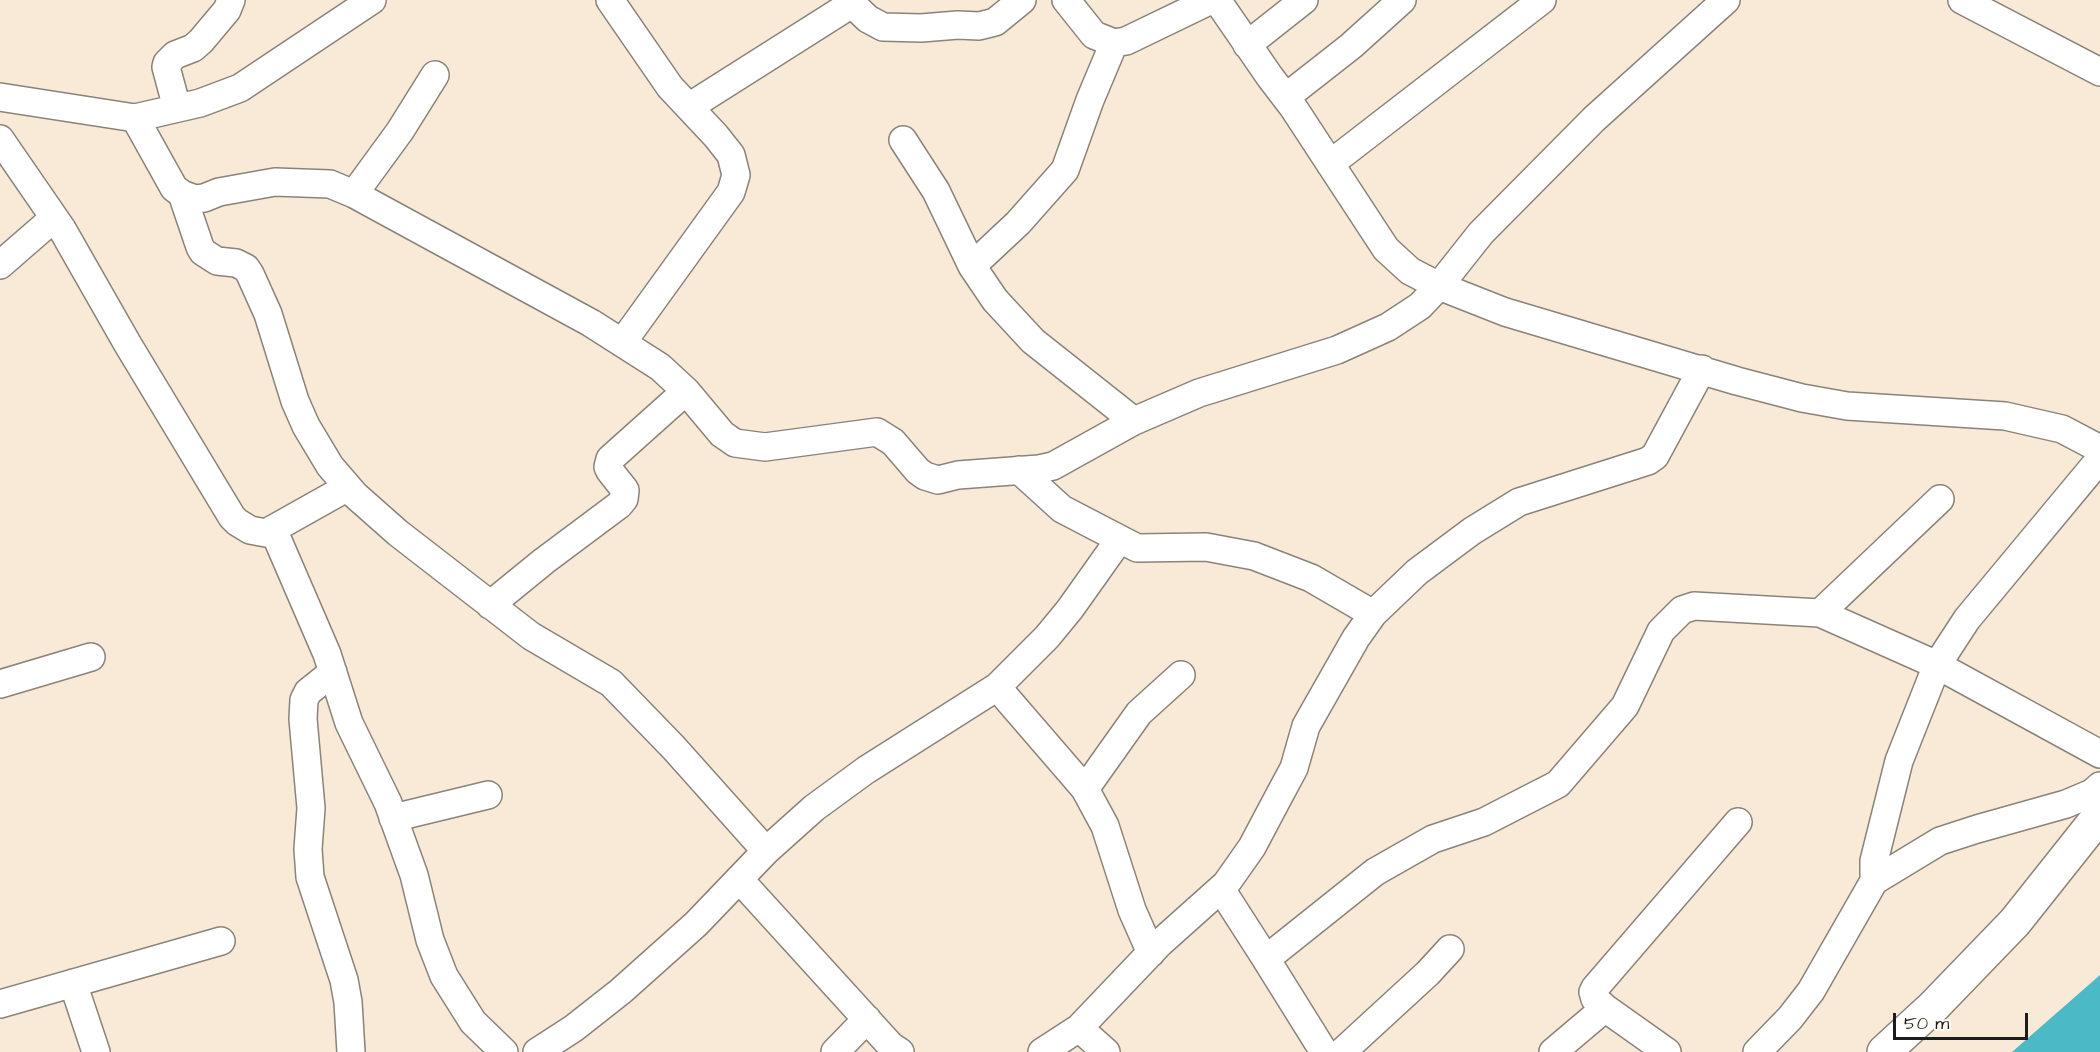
<!DOCTYPE html>
<html>
<head>
<meta charset="utf-8">
<style>
  body { margin:0 }
  #map { position:relative; width:2100px; height:1052px; overflow:hidden; background:#f8ead7; font-family:"Architects Daughter",sans-serif }
  canvas { display:block }
  .scale { position:absolute; left:1893px; top:1013px; width:135px; height:27px; box-sizing:border-box; border:3px solid #1c1c1c; border-top:0; padding-left:8px; font-size:18px; line-height:21px; white-space:nowrap; color:#1c1c1c; -webkit-text-stroke:4px #fdfcf7; paint-order:stroke }
</style>
</head>
<body>
<div id="map">
<canvas width="2100" height="1052"></canvas>
<div class="scale">50 m</div>
</div>
<script>
const g = document.querySelector('canvas').getContext('2d');
g.lineJoin = 'round';
function paint(path, color) {
  g.fillStyle = color;
  g.fill(path, 'evenodd');
}
function shape(rows) {
  const path = new Path2D();
  for (const r of rows) {
    path.moveTo(r[0], r[1]);
    for (let i = 2; i < r.length; i += 2) path.lineTo(r[i], r[i + 1]);
  }
  return path;
}
function trace(path, color, width, dash) {
  g.strokeStyle = color;
  g.lineWidth = width;
  g.lineCap = dash ? 'butt' : 'round';
  g.setLineDash(dash || []);
  g.stroke(path);
}
paint(shape([
  [2100,974,2100,1052,2012,1052,2100,975]
]), '#4cb9c6');
const minor = shape([
  [610,0,670,87,716,136,731,155,736,175,731,192,622,343],
  [1066,0,1094,35,1114,43,1126,41,1211,0],
  [1217,0,1270,77,1293,107,1386,249,1410,271,1439,286,1505,312,1737,381,1802,398,1847,406,2005,416,2062,429,2100,449],
  [1962,0,2100,72],
  [849,1,868,19,883,27,921,28,958,25,979,26,995,22,1022,0],
  [1247,45,1304,0],
  [0,97,135,118,174,188,182,194,195,199,204,198,219,192,275,182,330,184,354,194,591,323,660,367,686,391,722,434,735,443,765,447,877,432,893,442,918,471,925,476,938,480,958,475,1039,469,1053,466,1134,421,1199,393,1337,350,1388,327,1420,306,1439,286,1481,233,1594,119,1726,0],
  [1286,97,1351,46,1402,0],
  [689,107,842,10,849,0],
  [177,108,166,67,167,63,175,55,193,48,201,41,227,10,231,0],
  [135,118,200,103,240,88,372,0],
  [0,139,62,229,127,343,232,517,237,522,250,530,266,533,348,487],
  [903,140,936,191,972,266,995,300,1033,341,1134,421],
  [1330,164,1542,0],
  [182,194,200,247,203,252,217,261,236,263,246,268,250,274,268,314,295,401,306,426,330,466,355,495,398,533,531,636,611,683,674,748,766,851],
  [354,194,400,131,435,75],
  [0,265,54,218],
  [972,266,1018,223,1065,170,1090,100,1114,43],
  [1019,470,1062,509,1137,548,1206,547,1254,556,1311,578,1373,614],
  [273,529,327,654,349,723,388,803,414,875,430,940,444,976,473,1022,504,1052],
  [490,605,544,561,619,505,624,499,625,490,610,471,608,467,610,459,686,391],
  [1820,613,1940,499],
  [333,672,308,692,304,700,303,719,311,808,308,849,310,877,344,980,348,1002,351,1052],
  [0,684,91,657],
  [997,687,1085,789,1105,826,1132,910,1151,953],
  [1085,789,1139,713,1181,675],
  [393,818,488,795],
  [739,879,891,1046,900,1052],
  [1874,881,1874,861,1899,761,1937,665,1967,619,2100,459],
  [1221,889,1266,959,1375,872,1433,839,1484,822,1558,784,1625,706,1661,631,1682,610,1694,606,1820,613,1937,665,2100,754],
  [1266,959,1324,1052],
  [73,983,96,1052],
  [0,1004,221,941],
  [1605,1008,1595,999,1593,992,1595,988,1738,822],
  [1079,1028,1106,1052],
  [537,1052,574,1028,621,991,696,924,766,851,814,808,866,770,997,687,1047,637,1070,609,1119,540],
  [835,1052,867,1019],
  [1042,1052,1079,1028,1160,943,1226,884,1252,847,1279,796,1294,768,1306,726,1356,638,1373,614,1417,572,1472,531,1519,502,1648,461,1655,456,1702,369],
  [1342,1052,1428,973,1450,949],
  [1553,1052,1605,1008,1667,1052],
  [1757,1052,1790,1018,1811,991,1874,881,1940,841,1977,829,2066,804,2092,793,2100,786]
]);
const major = shape([
  [1884,1052,1933,1007,2015,922,2100,815]
]);
trace(minor, '#8a837a', 30);
trace(major, '#8a837a', 36);
trace(minor, '#fff', 27);
trace(major, '#fff', 33);
</script>
</body>
</html>
